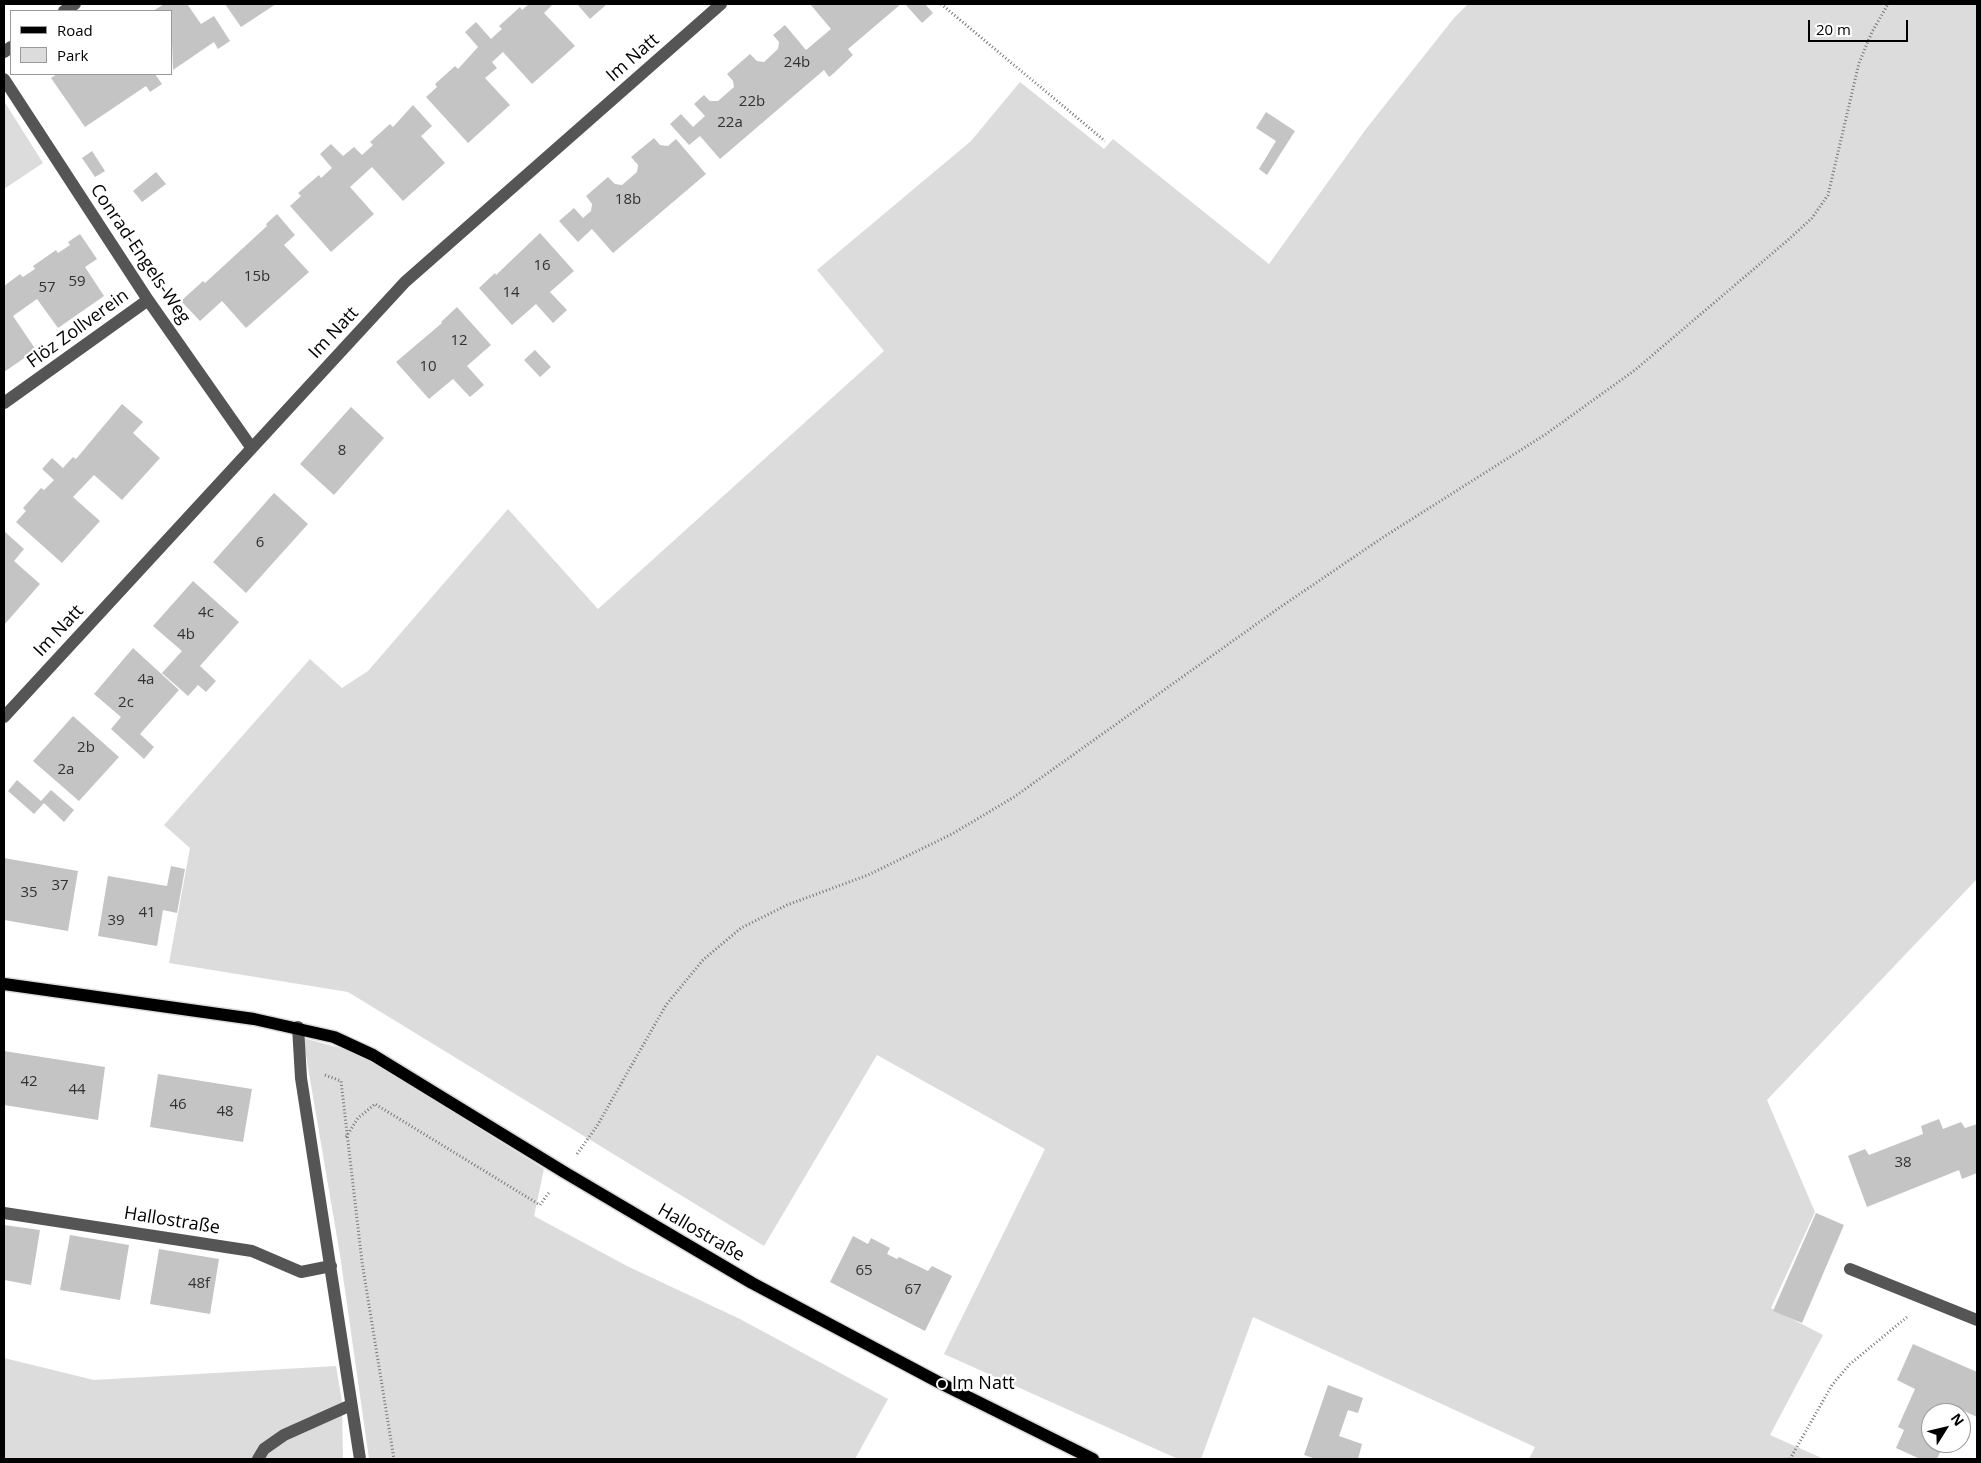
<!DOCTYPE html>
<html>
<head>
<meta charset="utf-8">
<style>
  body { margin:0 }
  #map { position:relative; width:1981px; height:1463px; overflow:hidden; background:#fff; font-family:"Open Sans",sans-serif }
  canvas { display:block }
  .frame { position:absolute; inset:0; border:5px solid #000; pointer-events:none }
  .legend { position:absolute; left:10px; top:10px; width:162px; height:65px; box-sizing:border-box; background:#fff; border:1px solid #999; margin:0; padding:6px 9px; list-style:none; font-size:15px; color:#000 }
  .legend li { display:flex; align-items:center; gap:10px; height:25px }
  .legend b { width:25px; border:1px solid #999 }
  .north { position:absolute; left:1921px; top:1403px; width:50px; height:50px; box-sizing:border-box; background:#fff; border:1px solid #999; border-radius:50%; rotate:54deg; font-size:14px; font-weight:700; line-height:20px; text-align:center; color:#000 }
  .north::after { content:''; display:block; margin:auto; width:18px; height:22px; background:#000; clip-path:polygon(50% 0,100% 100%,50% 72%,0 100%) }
  .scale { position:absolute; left:1808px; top:20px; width:100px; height:22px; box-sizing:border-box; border:2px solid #000; border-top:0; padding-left:6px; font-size:15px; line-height:18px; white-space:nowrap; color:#000; -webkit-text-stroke:4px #fff; paint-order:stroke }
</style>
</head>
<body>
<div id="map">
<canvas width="1981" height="1463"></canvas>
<div class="frame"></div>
<ul class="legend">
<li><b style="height:6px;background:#000"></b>Road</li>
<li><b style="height:14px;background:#dcdcdc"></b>Park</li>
</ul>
<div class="north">N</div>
<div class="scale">20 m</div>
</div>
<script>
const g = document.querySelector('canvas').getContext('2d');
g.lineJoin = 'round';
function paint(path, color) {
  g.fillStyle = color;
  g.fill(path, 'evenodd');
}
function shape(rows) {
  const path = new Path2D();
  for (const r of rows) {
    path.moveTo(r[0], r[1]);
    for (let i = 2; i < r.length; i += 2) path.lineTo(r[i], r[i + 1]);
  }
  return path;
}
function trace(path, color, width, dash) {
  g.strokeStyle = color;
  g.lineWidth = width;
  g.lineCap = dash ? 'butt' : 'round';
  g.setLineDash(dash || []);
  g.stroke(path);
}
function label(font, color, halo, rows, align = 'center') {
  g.font = font + ' "Open Sans",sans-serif';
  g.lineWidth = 4.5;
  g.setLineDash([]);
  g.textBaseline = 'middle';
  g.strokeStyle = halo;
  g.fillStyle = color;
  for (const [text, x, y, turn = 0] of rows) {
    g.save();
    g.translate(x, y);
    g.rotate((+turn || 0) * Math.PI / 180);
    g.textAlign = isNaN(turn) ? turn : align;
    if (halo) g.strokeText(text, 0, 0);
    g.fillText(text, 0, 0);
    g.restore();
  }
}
paint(shape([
  [1468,4,1977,4,1977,879,1767,1100,1815,1212,1771,1308,1823,1335,1770,1435,1824,1459,1529,1459,1535,1447,1253,1317,1201,1459,1178,1459,944,1354,1045,1149,877,1055,764,1246,348,992,169,963,190,848,164,825,310,659,342,688,368,671,508,509,598,609,884,351,817,270,971,141,1020,82,1104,149,1113,139,1269,264,1366,129,1454,18],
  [4,101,43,163,4,189],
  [303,1038,344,1049,367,1059,544,1169,534,1216,627,1266,740,1319,888,1399,855,1459,369,1459,340,1255],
  [4,1358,94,1380,336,1366,342,1402,343,1459,4,1459]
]), '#dcdcdc');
paint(shape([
  [164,4,187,4,201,24,214,16,230,41,218,49,214,42,173,70,171,11,153,11],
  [225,4,276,4,241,27],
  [529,4,553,4,544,13,575,46,532,84,503,52,492,62,497,68,485,78,510,105,468,143,426,97,437,87,435,84,455,66,458,69,478,47,465,32,476,22,491,39,502,29,499,26,520,7,522,10],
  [577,4,607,4,590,19],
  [810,4,901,4,848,49,853,55,834,73,829,77,824,70,720,159,700,136,689,145,670,124,681,114,693,127,705,116,694,104,704,95,710,101,718,101,734,87,733,81,727,74,750,54,757,61,764,62,778,49,779,42,773,35,785,25,806,50,831,29],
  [905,4,925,4,933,13,922,23],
  [57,74,155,74,162,84,150,92,146,86,85,127,51,78],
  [413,105,432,126,421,136,445,163,403,201,372,167,350,187,374,214,331,252,290,206,301,196,298,193,319,175,321,178,332,168,320,154,331,144,343,156,354,147,362,155,373,145,370,142,390,124,393,127],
  [1266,112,1295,131,1267,175,1259,169,1276,141,1256,128],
  [654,138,660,145,668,146,676,139,706,174,613,253,592,229,578,242,559,221,574,208,583,218,591,211,592,204,586,196,608,177,615,184,622,185,637,172,638,165,631,157],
  [92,151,105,171,95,177,82,158],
  [156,172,166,184,142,202,133,191],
  [277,214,295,235,284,245,309,272,246,328,222,301,200,321,181,301,203,281,205,283,267,226,266,224],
  [540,233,574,271,550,292,567,310,553,323,536,304,512,325,479,288,495,273,496,275],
  [80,234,97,259,85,267,104,296,58,328,37,299,13,316,36,350,4,372,4,286,20,274,23,277,35,269,33,266,56,250,58,253,70,245,68,242],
  [457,307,491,345,467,366,484,385,470,397,453,379,429,399,396,362,442,323,441,322],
  [535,350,551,367,540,377,524,360],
  [122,404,143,422,133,433,160,458,122,500,94,475,73,497,100,521,62,563,16,522,26,511,23,508,41,488,44,490,54,480,42,469,52,458,63,468,73,457,76,459],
  [351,407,384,438,334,495,300,464],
  [274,493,308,524,246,593,213,562],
  [4,531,24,549,14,561,40,584,4,625],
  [193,581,239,622,200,666,216,681,206,692,198,685,188,696,162,673,182,651,153,626],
  [133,648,179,690,140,734,154,747,144,759,111,729,121,717,94,694],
  [73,716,119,757,79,801,33,761],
  [17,780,41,801,51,790,74,810,64,822,44,803,34,814,8,791],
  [4,858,78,871,68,931,4,920],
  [171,866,185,869,177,913,163,910,157,946,98,936,108,876,167,886],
  [4,1051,105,1067,98,1120,4,1105],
  [158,1074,252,1089,243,1142,150,1127],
  [1939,1119,1943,1129,1961,1122,1965,1128,1977,1124,1977,1173,1962,1179,1959,1170,1867,1207,1848,1156,1865,1149,1869,1155,1923,1134,1921,1126],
  [1816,1213,1844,1225,1802,1323,1773,1311],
  [4,1225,40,1230,31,1285,4,1280],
  [70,1235,129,1245,120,1300,60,1290],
  [853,1236,868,1244,871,1238,890,1248,887,1254,897,1259,899,1257,928,1271,932,1266,952,1276,925,1331,830,1282],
  [159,1249,219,1259,210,1314,150,1304],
  [1913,1344,1977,1372,1977,1417,1964,1411,1961,1418,1961,1413,1931,1413,1931,1443,1950,1443,1947,1450,1942,1448,1937,1459,1920,1459,1896,1448,1904,1430,1898,1427,1915,1389,1897,1380],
  [1328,1385,1363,1398,1358,1413,1348,1410,1339,1436,1362,1444,1358,1459,1316,1459,1304,1455]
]), '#c4c4c4');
const major = shape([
  [4,984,254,1019,334,1037,373,1055,564,1172,752,1283,942,1384,1093,1459]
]);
trace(major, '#dbdbdb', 15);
trace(shape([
  [941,4,1105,141],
  [325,1075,341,1081,362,1262,394,1459],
  [346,1137,358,1118,375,1104,540,1205,550,1191],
  [577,1154,597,1126,666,1005,703,960,741,928,787,905,868,875,952,834,1014,797,1279,608,1382,538,1546,434,1635,370,1788,240,1812,218,1828,195,1859,63,1872,32,1888,4],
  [1790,1459,1832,1385,1850,1364,1907,1317]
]), '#777', 3, [1, 2.5]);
trace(shape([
  [64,11,75,4],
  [4,52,11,47],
  [4,79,148,300,251,447],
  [4,403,148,300],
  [4,717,405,282,721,4],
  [298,1027,301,1078,360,1459],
  [4,1213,252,1251,301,1272,331,1266],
  [1850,1269,1977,1320],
  [258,1459,264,1449,284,1435,351,1405]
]), '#555', 12);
trace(major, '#000', 12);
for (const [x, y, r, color] of [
  [942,1384,5,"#000"]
]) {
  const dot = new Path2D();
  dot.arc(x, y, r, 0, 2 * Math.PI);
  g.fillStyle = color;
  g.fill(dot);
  trace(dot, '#fff', 2);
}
label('15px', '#313131', null, [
  ["24b",797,63],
  ["22b",752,102],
  ["22a",730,123],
  ["18b",628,200],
  ["16",542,266],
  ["15b",257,277],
  ["59",77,282],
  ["57",47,288],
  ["14",511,293],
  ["12",459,341],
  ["10",428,367],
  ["8",342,451],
  ["6",260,543],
  ["4c",206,613],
  ["4b",186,635],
  ["4a",146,680],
  ["2c",126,703],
  ["2b",86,748],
  ["2a",66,770],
  ["37",60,886],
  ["35",29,893],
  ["41",147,913],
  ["39",116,921],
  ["42",29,1082],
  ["44",77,1090],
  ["46",178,1105],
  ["48",225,1112],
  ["38",1903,1163],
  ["65",864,1271],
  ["48f",199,1284],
  ["67",913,1290]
]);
label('18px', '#000', '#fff', [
  ["Im Natt",633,58,-41],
  ["Conrad-Engels-Weg",140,254,56],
  ["Flöz Zollverein",78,329,-36],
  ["Im Natt",334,333,-47],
  ["Im Natt",59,631,-47],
  ["Hallostraße",172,1221,9],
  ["Hallostraße",701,1233,30]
]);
label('18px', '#000', '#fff', [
  ["Im Natt",952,1384]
], 'left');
</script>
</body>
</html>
